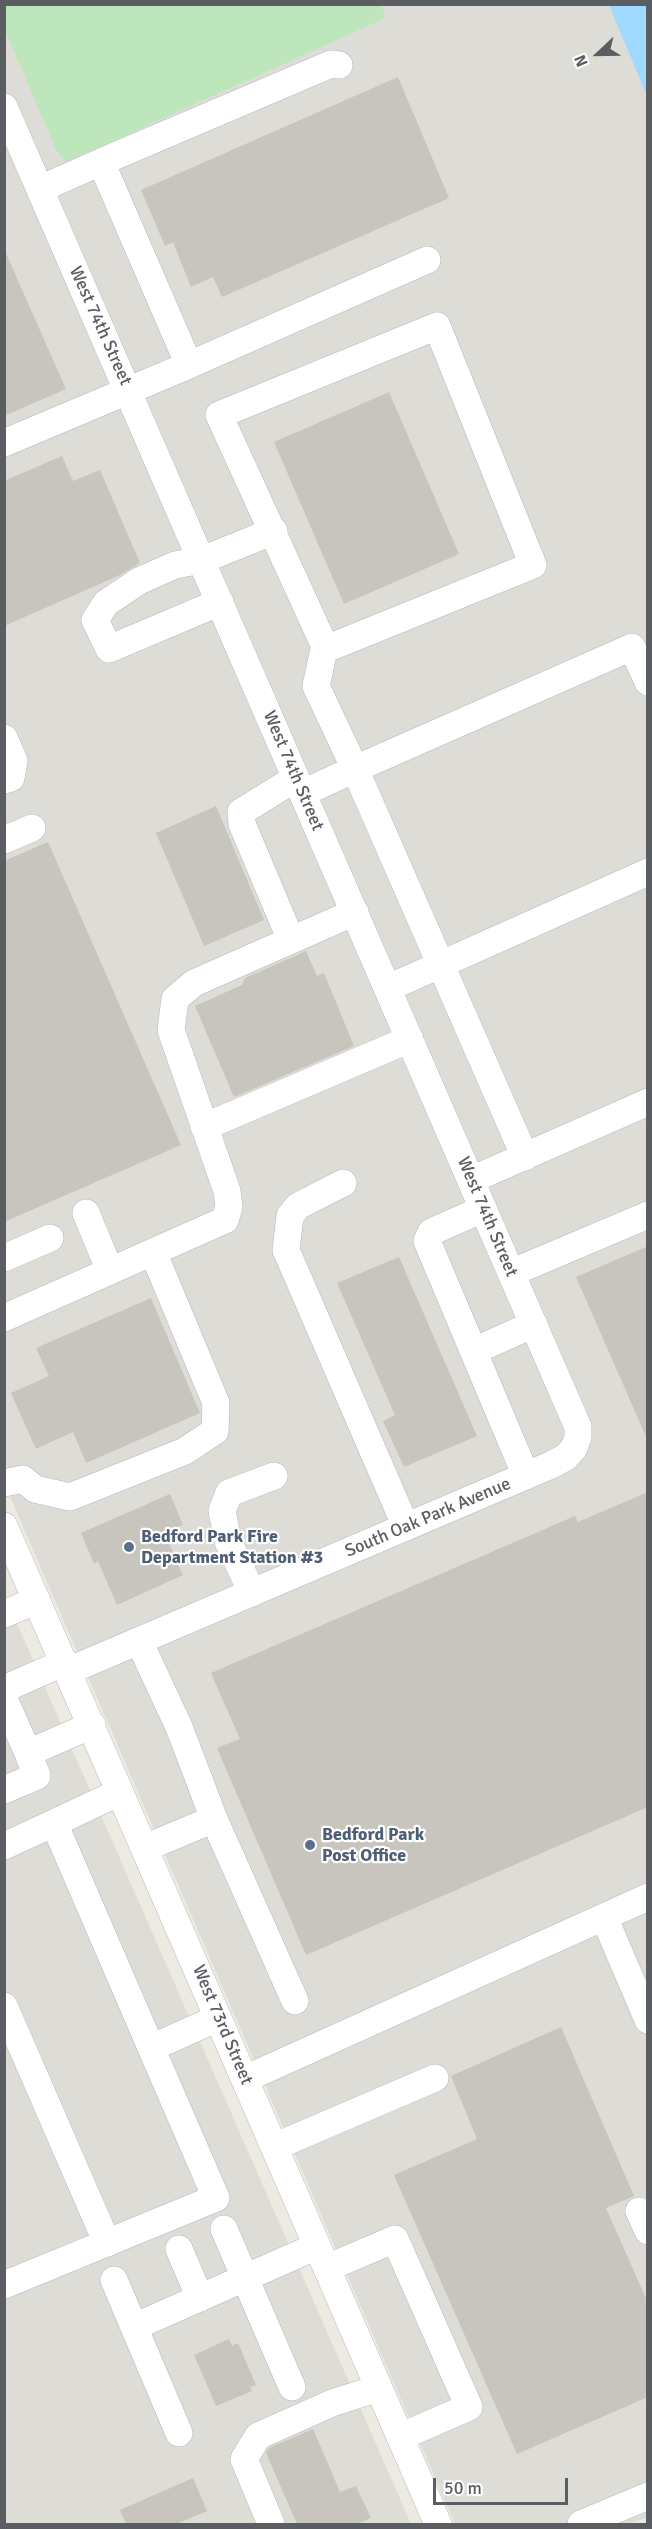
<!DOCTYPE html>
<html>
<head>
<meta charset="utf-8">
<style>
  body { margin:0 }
  #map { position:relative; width:652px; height:2529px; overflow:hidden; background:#edeae1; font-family:Signika,sans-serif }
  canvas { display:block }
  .frame { position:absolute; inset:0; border:6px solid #5a5e63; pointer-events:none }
  .north { position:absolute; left:568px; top:24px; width:60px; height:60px; -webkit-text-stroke:4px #fff; paint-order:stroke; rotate:248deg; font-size:16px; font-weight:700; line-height:24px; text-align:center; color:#5a5e63 }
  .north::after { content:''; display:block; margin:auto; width:21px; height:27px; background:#5a5e63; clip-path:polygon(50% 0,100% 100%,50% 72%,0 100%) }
  .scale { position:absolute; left:433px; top:2478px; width:135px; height:27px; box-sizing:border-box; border:3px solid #5a5e63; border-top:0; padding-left:8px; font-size:18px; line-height:21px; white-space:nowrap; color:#5a5e63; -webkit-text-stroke:4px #fff; paint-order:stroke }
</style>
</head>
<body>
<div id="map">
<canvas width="652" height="2529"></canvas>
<div class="frame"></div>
<div class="north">N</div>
<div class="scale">50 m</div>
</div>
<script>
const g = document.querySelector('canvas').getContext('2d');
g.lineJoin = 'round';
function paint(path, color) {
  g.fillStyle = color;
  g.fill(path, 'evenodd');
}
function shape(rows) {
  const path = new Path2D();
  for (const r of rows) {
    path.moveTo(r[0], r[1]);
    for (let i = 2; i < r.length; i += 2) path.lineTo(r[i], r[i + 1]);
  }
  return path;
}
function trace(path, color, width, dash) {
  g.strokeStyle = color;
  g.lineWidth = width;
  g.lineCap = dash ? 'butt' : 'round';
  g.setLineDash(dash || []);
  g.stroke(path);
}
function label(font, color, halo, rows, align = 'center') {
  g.font = font + ' Signika,sans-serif';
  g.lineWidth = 4.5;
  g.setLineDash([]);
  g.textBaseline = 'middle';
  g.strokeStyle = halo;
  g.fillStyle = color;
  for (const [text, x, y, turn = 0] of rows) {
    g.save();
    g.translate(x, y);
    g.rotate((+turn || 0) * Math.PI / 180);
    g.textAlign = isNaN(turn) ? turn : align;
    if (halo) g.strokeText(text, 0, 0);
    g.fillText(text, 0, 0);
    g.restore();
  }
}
paint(shape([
  [4,5,647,5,648,2517,629,2524,455,2524,5,1485],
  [5,1596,411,2524,5,2524]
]), '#dedcd6');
paint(shape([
  [380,4,386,16,379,21,66,162,56,150,5,30,4,5]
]), '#bee6bc');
paint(shape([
  [609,5,647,5,647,96]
]), '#9fd9ff');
paint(shape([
  [398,77,449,198,222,297,213,277,191,287,173,242,165,246,141,190],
  [4,249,66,389,4,416],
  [389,392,459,554,344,604,274,442],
  [62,456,73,481,100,470,140,563,118,576,4,626,4,481],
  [216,806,264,920,204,946,156,833],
  [48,842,181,1145,4,1222,4,861],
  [306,951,317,976,324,973,354,1046,234,1097,195,1006,242,985,245,978],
  [648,1246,648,1441,576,1277],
  [399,1257,477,1436,404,1467,383,1421,395,1415,337,1283],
  [151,1298,200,1413,86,1463,73,1432,36,1449,11,1393,49,1376,36,1348],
  [648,1492,648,1807,306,1955,217,1748,240,1739,211,1673,575,1516,578,1522],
  [170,1494,183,1525,164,1532,183,1575,117,1605,98,1561,94,1564,81,1533],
  [561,2027,634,2196,606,2208,648,2303,648,2397,517,2454,394,2175,477,2139,451,2076],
  [229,2339,232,2346,238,2343,256,2385,250,2387,252,2391,216,2406,194,2355],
  [313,2429,340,2492,356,2486,371,2518,356,2524,297,2524,266,2453,269,2448],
  [193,2478,207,2511,176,2524,126,2524,120,2510]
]), '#c8c4be');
const minor = shape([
  [4,107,578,1427,578,1437,574,1448,566,1457,551,1465,68,1671],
  [101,162,331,64,339,65],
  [437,326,533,565,326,649,219,415,437,326],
  [189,365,427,260],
  [4,443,189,365,101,162,40,189],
  [220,602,109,649,95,620,106,603,139,581,175,565,202,560,274,531],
  [325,645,316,686,355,769,632,647,648,682],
  [4,738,14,761,11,778,4,780],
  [303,793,355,769,525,1157],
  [4,840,32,828],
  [291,940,242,824,241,812,296,778],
  [388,988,648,872],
  [204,1127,410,1039],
  [471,1180,648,1102],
  [343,1183,298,1206,290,1216,286,1250,406,1527],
  [483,1209,431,1232,427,1241,526,1476],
  [86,1213,110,1271],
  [4,1258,50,1238],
  [511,1273,648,1215],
  [4,1318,225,1220,229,1207,227,1191,171,1030,175,999,194,983,355,912],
  [474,1351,534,1324],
  [4,1483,23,1479,35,1489,70,1497,185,1451,215,1431,216,1403,153,1252],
  [4,1526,438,2524],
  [252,1593,228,1541,222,1511,229,1493,274,1476],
  [4,1614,37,1600],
  [139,1641,179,1727,214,1819],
  [4,1689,65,1662],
  [4,1699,28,1753,92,1725],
  [4,1790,37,1776,28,1753],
  [54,1823,120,1792],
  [4,1846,54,1823,216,2198,4,2285],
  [145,1848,214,1819,295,2001],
  [604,1917,648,2020],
  [4,2006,107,2243],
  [151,2048,218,2018],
  [245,2079,648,1897],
  [274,2147,435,2078],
  [639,2211,648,2231],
  [224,2229,292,2387],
  [179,2249,200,2298],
  [327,2268,395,2239,469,2407,400,2437],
  [114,2280,179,2433],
  [134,2327,317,2246],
  [271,2524,244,2459,258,2436,332,2403,379,2388],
  [581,2524,648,2496]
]);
trace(minor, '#b4b8bc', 28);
trace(minor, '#fff', 27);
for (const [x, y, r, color] of [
  [129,1547,6,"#5c6f8a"],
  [310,1845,6,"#5c6f8a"]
]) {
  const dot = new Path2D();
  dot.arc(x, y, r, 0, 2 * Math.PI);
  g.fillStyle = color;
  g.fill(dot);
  trace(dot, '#fff', 2);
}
label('18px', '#5a5e63', '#fff', [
  ["West 74th Street",100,326,66],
  ["West 74th Street",293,771,67],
  ["West 74th Street",487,1217,67],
  ["South Oak Park Avenue",428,1518,-23],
  ["West 73rd Street",222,2025,67]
]);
label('bold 18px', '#4e5e75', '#fff', [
  ["Bedford Park Fire",141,1537],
  ["Department Station #3",141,1558],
  ["Bedford Park",322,1835],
  ["Post Office",322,1856]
], 'left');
</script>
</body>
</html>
